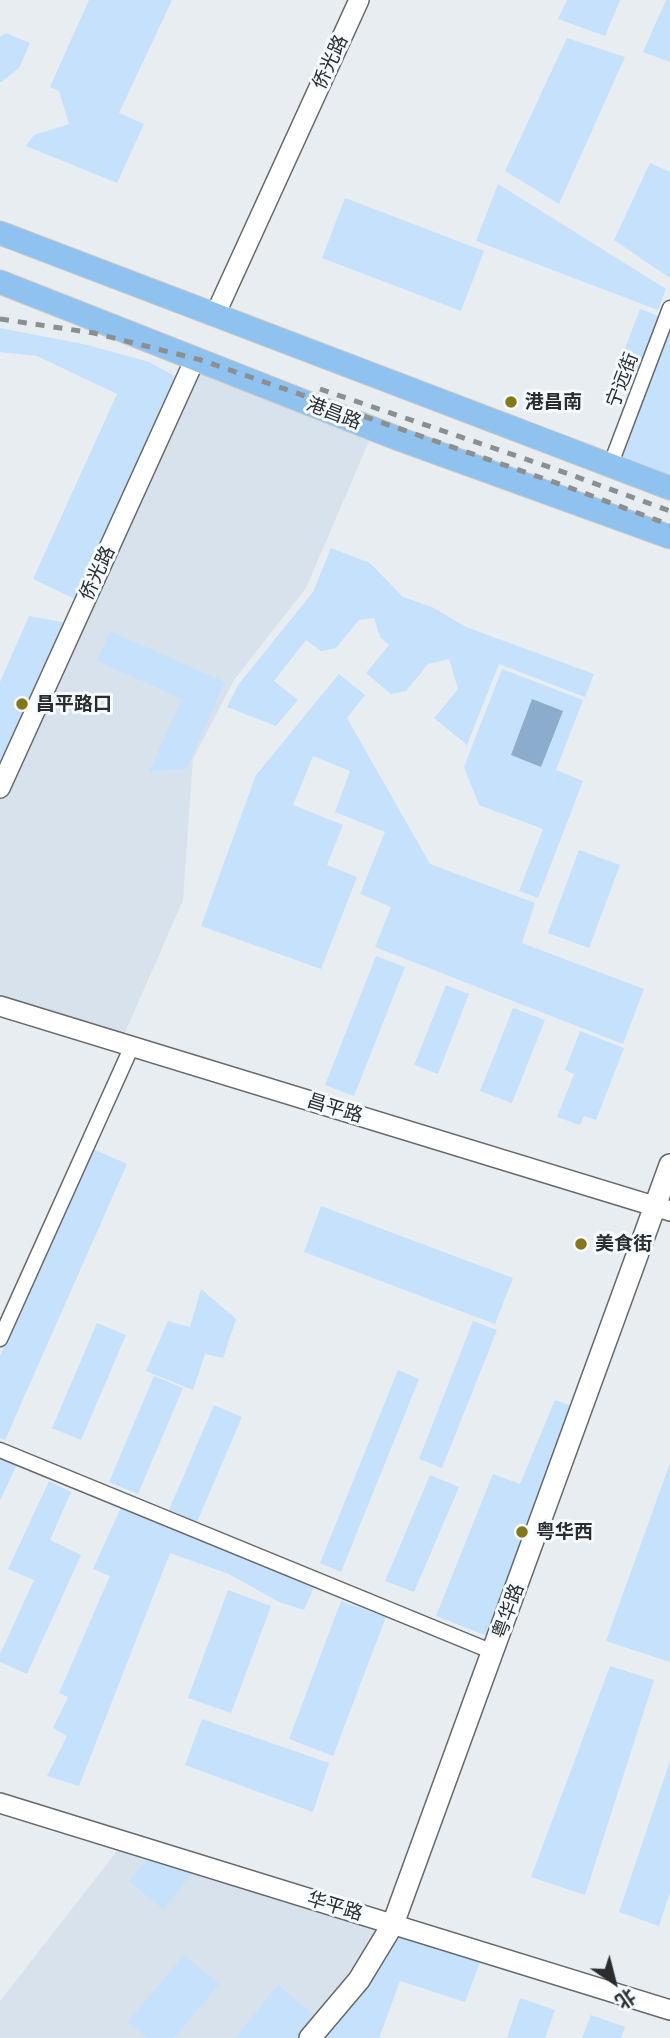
<!DOCTYPE html>
<html>
<head>
<meta charset="utf-8">
<style>
  body { margin:0 }
  #map { position:relative; width:670px; height:2038px; overflow:hidden; background:#e8edf1; font-family:Ubuntu,"Noto Sans SC",sans-serif }
  canvas { display:block }
  .north { position:absolute; left:579px; top:1947px; width:70px; height:70px; -webkit-text-stroke:5px #f5faff; paint-order:stroke; rotate:145deg; font-size:19px; font-weight:700; line-height:28px; text-align:center; color:#2a2c2d }
  .north::after { content:''; display:block; margin:auto; width:24px; height:32px; background:#2a2c2d; clip-path:polygon(50% 0,100% 100%,50% 72%,0 100%) }
</style>
</head>
<body>
<div id="map">
<canvas width="670" height="2038"></canvas>
<div class="north">北</div>
</div>
<script>
const g = document.querySelector('canvas').getContext('2d');
g.lineJoin = 'round';
function paint(path, color) {
  g.fillStyle = color;
  g.fill(path, 'evenodd');
}
function shape(rows) {
  const path = new Path2D();
  for (const r of rows) {
    path.moveTo(r[0], r[1]);
    for (let i = 2; i < r.length; i += 2) path.lineTo(r[i], r[i + 1]);
  }
  return path;
}
function trace(path, color, width, dash) {
  g.strokeStyle = color;
  g.lineWidth = width;
  g.lineCap = dash ? 'butt' : 'round';
  g.setLineDash(dash || []);
  g.stroke(path);
}
function label(font, color, halo, rows, align = 'center') {
  g.font = font + ' Ubuntu,"Noto Sans SC",sans-serif';
  g.lineWidth = 6;
  g.setLineDash([]);
  g.textBaseline = 'middle';
  g.strokeStyle = halo;
  g.fillStyle = color;
  for (const [text, x, y, turn = 0] of rows) {
    g.save();
    g.translate(x, y);
    g.rotate((+turn || 0) * Math.PI / 180);
    g.textAlign = isNaN(turn) ? turn : align;
    if (halo) g.strokeText(text, 0, 0);
    g.fillText(text, 0, 0);
    g.restore();
  }
}
paint(shape([
  [196,360,370,439,306,588,234,680,193,759,183,900,121,1042,0,1005,0,791],
  [124,1842,390,1924,309,2038,0,2038,0,2001]
]), '#d8e2ed');
paint(shape([
  [89,0,172,0,119,113,144,124,117,183,26,146,34,135,69,124,59,91,50,87],
  [567,0,620,0,605,36,558,19],
  [666,0,670,0,670,62,643,52],
  [6,33,30,43,19,68,0,83,0,37],
  [567,38,625,57,559,204,505,171],
  [650,163,670,172,670,278,614,240],
  [498,184,666,289,658,310,476,241],
  [345,198,484,251,461,311,322,258],
  [640,309,670,320,670,479,615,458,648,379,618,367],
  [0,328,88,345,149,362,180,379,77,600,33,579,117,394,37,356,0,352],
  [331,548,370,563,403,597,432,607,466,627,594,674,585,697,499,664,467,745,434,718,458,689,449,659,428,664,406,691,391,694,366,673,389,645,380,637,374,618,359,620,336,648,321,651,306,640,274,681,298,700,276,726,227,707,238,685,313,592],
  [29,616,67,623,0,775,0,682],
  [110,631,225,682,187,768,149,772,182,699,97,661],
  [502,669,583,700,556,770,583,781,538,898,519,891,543,829,479,805,464,767],
  [339,674,365,695,347,718,430,864,535,903,522,943,644,989,623,1044,375,947,391,907,360,894,385,832,335,812,350,771,313,756,293,805,343,825,327,865,357,877,321,969,201,926,256,775],
  [579,850,620,865,589,948,548,933],
  [376,956,405,967,354,1096,325,1085],
  [446,985,469,994,438,1074,414,1065],
  [513,1008,545,1020,512,1103,480,1091],
  [580,1031,624,1048,596,1120,584,1116,580,1125,557,1117,574,1074,565,1070],
  [91,1148,127,1164,5,1440,0,1438,0,1356],
  [321,1206,513,1278,495,1324,304,1252],
  [201,1289,236,1319,223,1358,205,1354,193,1390,146,1371,168,1321,190,1327],
  [473,1321,497,1330,442,1468,419,1459],
  [97,1323,126,1335,81,1440,52,1428],
  [398,1370,419,1379,341,1572,320,1563],
  [154,1376,183,1388,138,1494,109,1482],
  [555,1400,574,1407,492,1638,436,1616,493,1474,520,1484],
  [214,1405,242,1417,197,1522,169,1510],
  [0,1458,17,1464,0,1501],
  [670,1463,670,1662,606,1641],
  [430,1475,459,1487,414,1592,385,1581],
  [49,1481,71,1492,50,1540,81,1555,27,1674,0,1662,0,1654,34,1580,8,1569],
  [122,1505,314,1587,304,1610,279,1602,229,1574,170,1553,79,1786,47,1776,67,1736,53,1728,68,1697,59,1693,110,1576,93,1569],
  [228,1590,271,1606,231,1713,188,1698],
  [341,1601,386,1617,333,1756,289,1739],
  [610,1666,654,1680,585,1895,531,1877],
  [202,1719,329,1763,313,1812,185,1765],
  [670,1761,670,1892,659,1926,619,1912],
  [150,1856,194,1871,163,1909,129,1881],
  [395,1929,482,1957,465,2002,400,1981,379,2038,318,2038],
  [184,1955,219,1984,174,2038,147,2038,128,2022],
  [278,1985,316,2017,299,2038,235,2038],
  [520,1998,555,2010,545,2038,507,2038],
  [591,2015,625,2027,621,2038,582,2038]
]), '#c6e1fc');
paint(shape([
  [532,699,563,711,541,767,511,755]
]), '#8baccc');
const minor = shape([
  [610,466,670,308],
  [0,1339,132,1046],
  [0,1450,493,1652]
]);
const tertiary = shape([
  [215,315,359,0],
  [0,788,195,359],
  [0,1006,670,1211],
  [0,1803,670,2010]
]);
const secondary = shape([
  [310,2038,359,1980,393,1924,670,1165]
]);
const primary = shape([
  [0,233,670,488],
  [0,282,399,439,670,537]
]);
trace(minor, '#64686c', 17);
trace(tertiary, '#64686c', 22);
trace(secondary, '#64686c', 24);
trace(primary, '#c8c8c8', 25);
trace(minor, '#fff', 14);
trace(tertiary, '#fff', 19);
trace(secondary, '#fff', 21);
trace(primary, '#8fc2ef', 23);
trace(shape([
  [0,319,94,333,201,360,568,487,670,525],
  [320,389,555,469,670,511]
]), '#8b8f91', 5, [9, 9]);
for (const [x, y, r, color] of [
  [511,402,7,"#85781c"],
  [22,704,7,"#85781c"],
  [581,1244,7,"#85781c"],
  [522,1532,7,"#85781c"]
]) {
  const dot = new Path2D();
  dot.arc(x, y, r, 0, 2 * Math.PI);
  g.fillStyle = color;
  g.fill(dot);
  trace(dot, '#f5faff', 2.5);
}
label('19px', '#2a2c2d', '#f5faff', [
  ["侨光路",330,62,-65],
  ["宁远街",622,380,-69],
  ["港昌路",334,413,21],
  ["侨光路",97,573,-65],
  ["昌平路",335,1108,17],
  ["粤华路",508,1611,-70],
  ["华平路",335,1906,17]
]);
label('bold 19px', '#2a2c2d', '#f5faff', [
  ["港昌南",525,402],
  ["昌平路口",36,704],
  ["美食街",595,1244],
  ["粤华西",536,1532]
], 'left');
</script>
</body>
</html>
